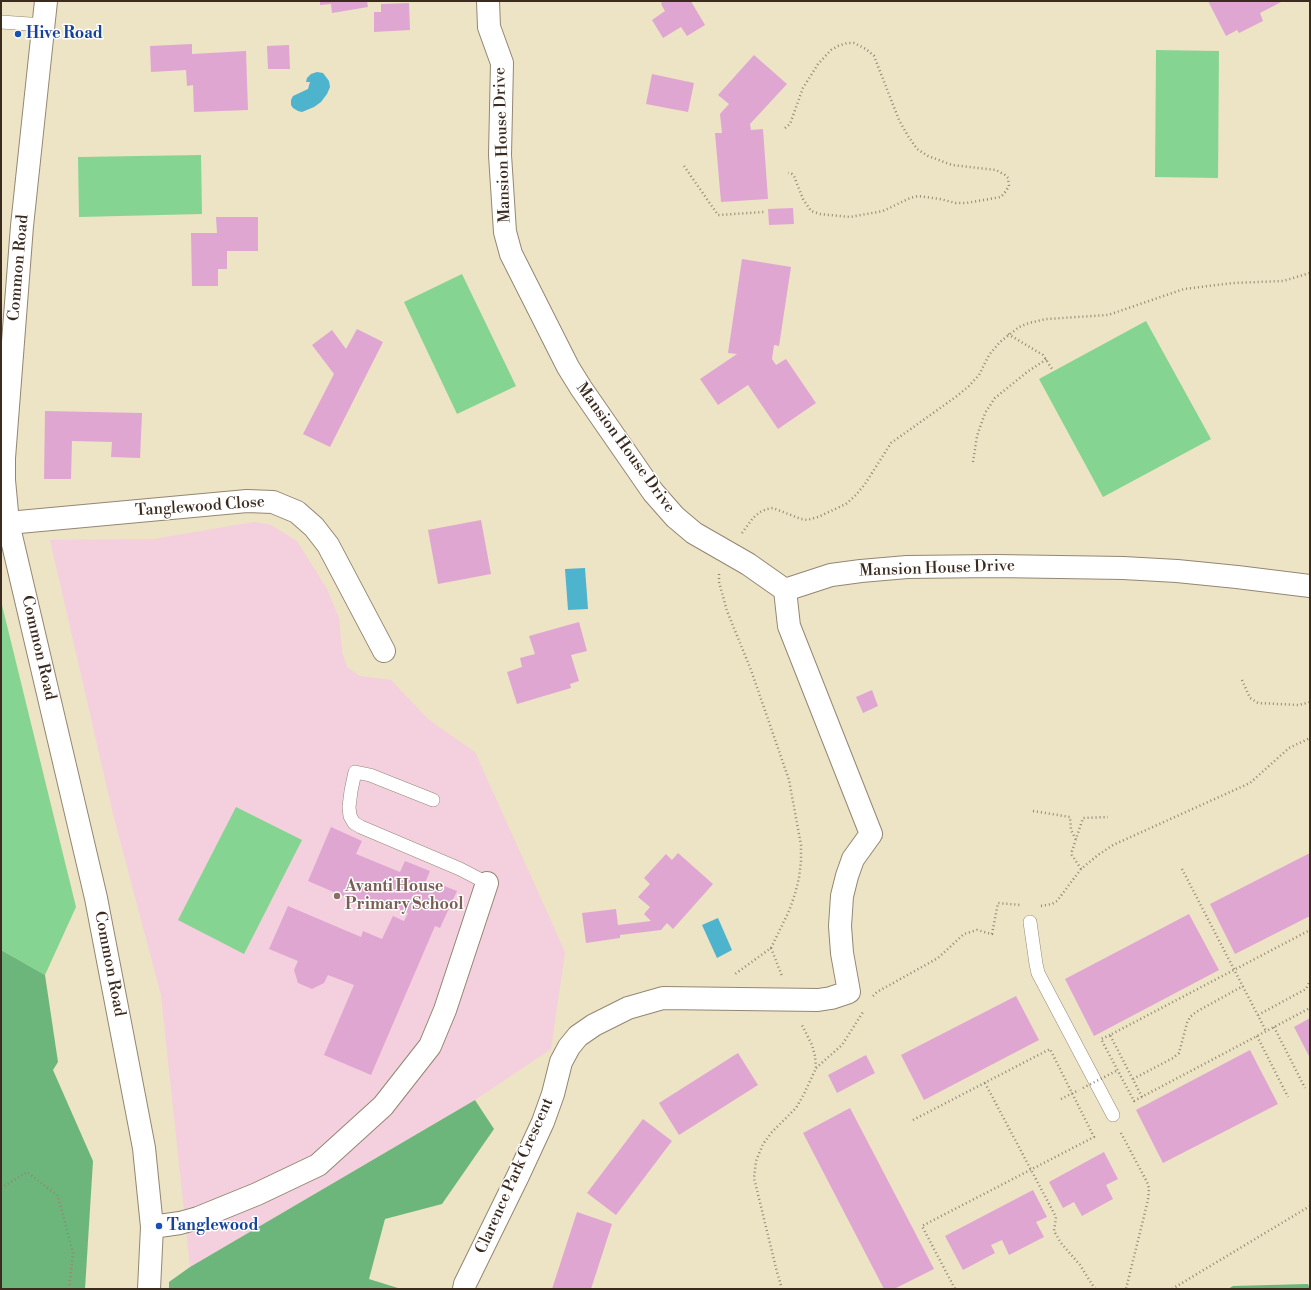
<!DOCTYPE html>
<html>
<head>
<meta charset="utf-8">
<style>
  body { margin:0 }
  #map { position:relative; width:1311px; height:1290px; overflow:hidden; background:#ede3c5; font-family:"Libre Bodoni",serif }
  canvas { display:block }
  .frame { position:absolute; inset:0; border:2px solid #3b2a1e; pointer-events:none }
</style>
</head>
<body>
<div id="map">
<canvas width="1311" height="1290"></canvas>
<div class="frame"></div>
</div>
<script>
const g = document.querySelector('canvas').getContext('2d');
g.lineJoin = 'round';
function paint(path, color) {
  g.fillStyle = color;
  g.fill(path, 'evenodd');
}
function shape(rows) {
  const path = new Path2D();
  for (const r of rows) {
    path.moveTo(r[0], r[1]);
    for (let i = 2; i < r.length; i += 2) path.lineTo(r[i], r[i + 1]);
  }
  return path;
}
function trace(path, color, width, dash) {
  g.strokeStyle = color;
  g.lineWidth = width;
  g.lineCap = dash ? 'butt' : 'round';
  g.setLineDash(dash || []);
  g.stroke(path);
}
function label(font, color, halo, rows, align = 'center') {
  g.font = font + ' "Libre Bodoni",serif';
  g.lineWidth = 3;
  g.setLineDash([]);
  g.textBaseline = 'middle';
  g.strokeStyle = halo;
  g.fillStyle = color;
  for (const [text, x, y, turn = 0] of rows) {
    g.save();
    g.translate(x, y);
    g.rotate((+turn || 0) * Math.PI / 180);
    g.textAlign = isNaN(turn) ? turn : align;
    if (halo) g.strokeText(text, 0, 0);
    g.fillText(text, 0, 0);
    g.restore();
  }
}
paint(shape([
  [254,522,271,525,297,541,327,589,339,618,342,652,347,667,360,676,391,680,429,720,475,752,565,952,551,1049,475,1100,190,1267,161,995,113,814,50,540,154,539]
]), '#f4cfdd');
paint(shape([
  [1156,50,1219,51,1218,178,1155,177],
  [201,155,202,214,79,217,78,157],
  [462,274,516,386,457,414,404,302],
  [1146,321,1211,439,1103,497,1039,379],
  [1,601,76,907,45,975,1,950],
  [236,807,302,840,244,954,178,920]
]), '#86d492');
paint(shape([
  [1,950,45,975,58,1062,53,1070,93,1161,85,1289,1,1289],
  [475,1100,494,1129,442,1204,385,1219,369,1279,401,1289,169,1289,169,1282,190,1267],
  [1308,1284,1310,1289,1228,1289,1233,1286]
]), '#6cb67c');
paint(shape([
  [317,72,323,73,329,81,330,87,327,94,321,102,314,107,302,112,298,111,293,108,291,105,291,100,293,96,308,89,310,82,306,82,307,78,311,74],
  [585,568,588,609,568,610,565,569],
  [718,918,732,950,717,958,702,925]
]), '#4eb3cd');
paint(shape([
  [320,1,367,1,368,7,332,13,331,4,320,5],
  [662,1,692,1,692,3,705,25,687,36,681,27,663,38,652,20,665,11,661,4],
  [1208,1,1283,1,1260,13,1263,21,1239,33,1237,30,1226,36],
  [409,3,410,30,374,32,374,12,381,12,381,4],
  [192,44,192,54,246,51,248,110,194,112,193,85,187,86,186,70,151,72,150,46],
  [289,45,290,69,268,69,267,46],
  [754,55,787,84,750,124,751,130,763,129,768,199,721,202,715,133,722,133,720,114,729,104,718,95],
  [652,74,694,83,688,112,646,104],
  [793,208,794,224,769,225,768,209],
  [216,217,258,217,258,251,227,251,227,269,218,269,218,286,192,286,191,233,217,233],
  [742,259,791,267,779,346,774,345,772,359,776,365,786,359,816,403,778,429,748,385,718,405,700,379,737,354,728,353],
  [357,329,383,342,330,447,303,434,334,374,312,345,332,330,346,349],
  [45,411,142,413,140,458,111,457,112,442,72,441,71,479,44,479],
  [481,520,491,574,438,584,428,530],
  [579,622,587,651,571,655,579,681,570,684,571,688,517,704,507,672,522,667,520,658,535,654,529,636],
  [872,690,878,706,863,713,856,697],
  [331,827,362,841,356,854,400,872,405,861,430,871,425,883,437,888,439,884,457,891,440,928,435,926,371,1075,324,1055,354,985,328,975,324,983,312,989,298,983,294,970,298,961,269,949,288,906,361,937,363,931,382,939,393,916,404,921,408,913,374,899,371,908,308,881],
  [678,853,713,884,673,929,667,923,661,930,620,935,620,938,586,943,582,913,616,909,618,925,651,921,644,914,650,907,638,897,650,884,644,878,666,854,672,860],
  [1310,853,1310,916,1235,954,1210,904],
  [1189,914,1219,970,1094,1036,1065,979],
  [1016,996,1039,1040,924,1100,901,1055],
  [1310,1018,1310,1058,1294,1027],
  [1250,1050,1278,1104,1163,1163,1136,1110],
  [738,1053,758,1085,679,1135,659,1103],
  [866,1055,875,1073,837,1093,828,1075],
  [850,1108,934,1269,894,1289,884,1289,803,1133],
  [643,1119,672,1141,616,1215,587,1193],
  [1104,1152,1118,1179,1106,1185,1113,1199,1082,1216,1074,1202,1063,1208,1049,1182],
  [1033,1190,1047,1217,1036,1222,1044,1237,1009,1255,1002,1240,991,1245,995,1253,963,1270,945,1236],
  [577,1212,612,1224,591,1289,552,1289]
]), '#e0a6d2');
const lane = shape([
  [1,22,44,25],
  [433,800,370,775,355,772,351,791,349,807,350,816,354,823,361,827,460,869,487,883],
  [1030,922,1036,964,1038,973,1113,1115]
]);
const street = shape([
  [488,1,489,27,502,63,500,155,505,232,511,254,568,367,581,388,653,492,675,517,694,533,748,564,785,590,831,575,861,571,907,567,996,566,1123,568,1177,571,1237,577,1310,586],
  [8,523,247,501,273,502,297,512,314,527,328,545,384,651],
  [152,1227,180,1223,198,1218,257,1194,318,1165,383,1106,430,1046,445,1010,487,883],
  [464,1289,465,1284,518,1176,543,1122,553,1094,561,1062,569,1047,578,1036,594,1025,628,1008,663,998,818,1000,831,998,849,992,842,953,840,926,842,896,847,876,853,859,871,834,789,626,785,590]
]);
const primary = shape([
  [46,1,22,226,4,458,4,480,8,523,96,898,144,1148,152,1227,149,1289]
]);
trace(lane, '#948672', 14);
trace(street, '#948672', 24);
trace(primary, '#948672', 24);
trace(shape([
  [785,128,790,124,803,88,818,64,831,50,838,46,847,43,854,43,866,49,874,56,899,120,908,136,917,149,928,156,952,165,996,170,1005,175,1008,178,1009,186,1006,191,1001,197,966,203,956,203,940,199,918,196,910,198,883,211,850,217,820,214,811,211,803,199,794,176,792,174,788,173],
  [684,166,718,215,764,212],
  [1008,334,1043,355,1052,369],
  [973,462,977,436,985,413,995,398,1027,372,1047,359],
  [742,533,753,518,760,512,767,509,773,508,801,519,807,520,818,517,846,504,856,495,865,484,891,443,957,396,969,386,979,375,989,355,1000,342,1019,327,1029,323,1046,319,1108,315,1184,289,1233,283,1283,281,1310,273],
  [719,574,719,582,727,611,751,670,789,780,801,845,801,861,799,878,795,894,789,911,771,948,735,974],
  [1242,680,1250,698,1258,703,1299,705,1310,702],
  [1033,811,1070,817,1071,830,1076,840],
  [1081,869,1072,855,1072,851,1083,818,1108,817],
  [1182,869,1266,1031],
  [1041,906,1052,904,1057,901,1081,869,1098,855,1113,845,1250,783,1289,748,1310,738],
  [771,948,782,976],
  [873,996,877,992,938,958,964,934,977,930,992,934,998,903,1020,905],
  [1258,1015,1306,989,1310,981],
  [1274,1027,1305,1088],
  [1110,1035,1101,1039,1134,1101,1310,1008],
  [1257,1036,1288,1097],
  [816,1068,842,1045,863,1012],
  [1133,1079,1173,1058,1179,1053,1187,1023,1190,1017,1196,1012,1243,986],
  [985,1083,1056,1217,1054,1231,1061,1243,1080,1265,1095,1289],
  [1142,1097,1110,1035,1310,930],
  [1061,1099,1079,1090],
  [913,1120,1050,1049,1094,1137,922,1226,955,1289],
  [1121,1133,1148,1184,1149,1189,1148,1200,1126,1289],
  [1,1188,27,1172,58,1196,73,1253,69,1289],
  [782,1289,777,1272,754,1178,756,1161,763,1144,772,1132,796,1108,804,1094,816,1068,815,1056,812,1045,802,1025],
  [1172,1289,1310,1206]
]), '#948672', 2.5, [1, 3]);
trace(lane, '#fff', 13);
trace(street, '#fff', 22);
trace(primary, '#fff', 22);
trace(shape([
  [1083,1088,1118,1070]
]), '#948672', 2.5, [1, 3]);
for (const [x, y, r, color] of [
  [18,34,4,"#1a4fb4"],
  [337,896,4,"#8d6e63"],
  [159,1226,4,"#1a4fb4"]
]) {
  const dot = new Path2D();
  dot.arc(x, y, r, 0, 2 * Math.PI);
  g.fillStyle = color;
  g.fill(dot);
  trace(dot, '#fff', 1.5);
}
label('bold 16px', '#164399', '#fff', [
  ["Hive Road",26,34],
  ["Tanglewood",167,1226]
], 'left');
label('16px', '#3b2a1e', '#fff', [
  ["Mansion House Drive",503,145,-92],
  ["Common Road",19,268,-85],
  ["Mansion House Drive",625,448,54],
  ["Tanglewood Close",200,507,-4],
  ["Mansion House Drive",937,569,-2],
  ["Common Road",38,648,77],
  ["Common Road",109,964,79],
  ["Clarence Park Crescent",515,1176,-66]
]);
label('bold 16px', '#785e54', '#fff', [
  ["Avanti House",345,887],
  ["Primary School",345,905]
], 'left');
</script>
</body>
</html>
